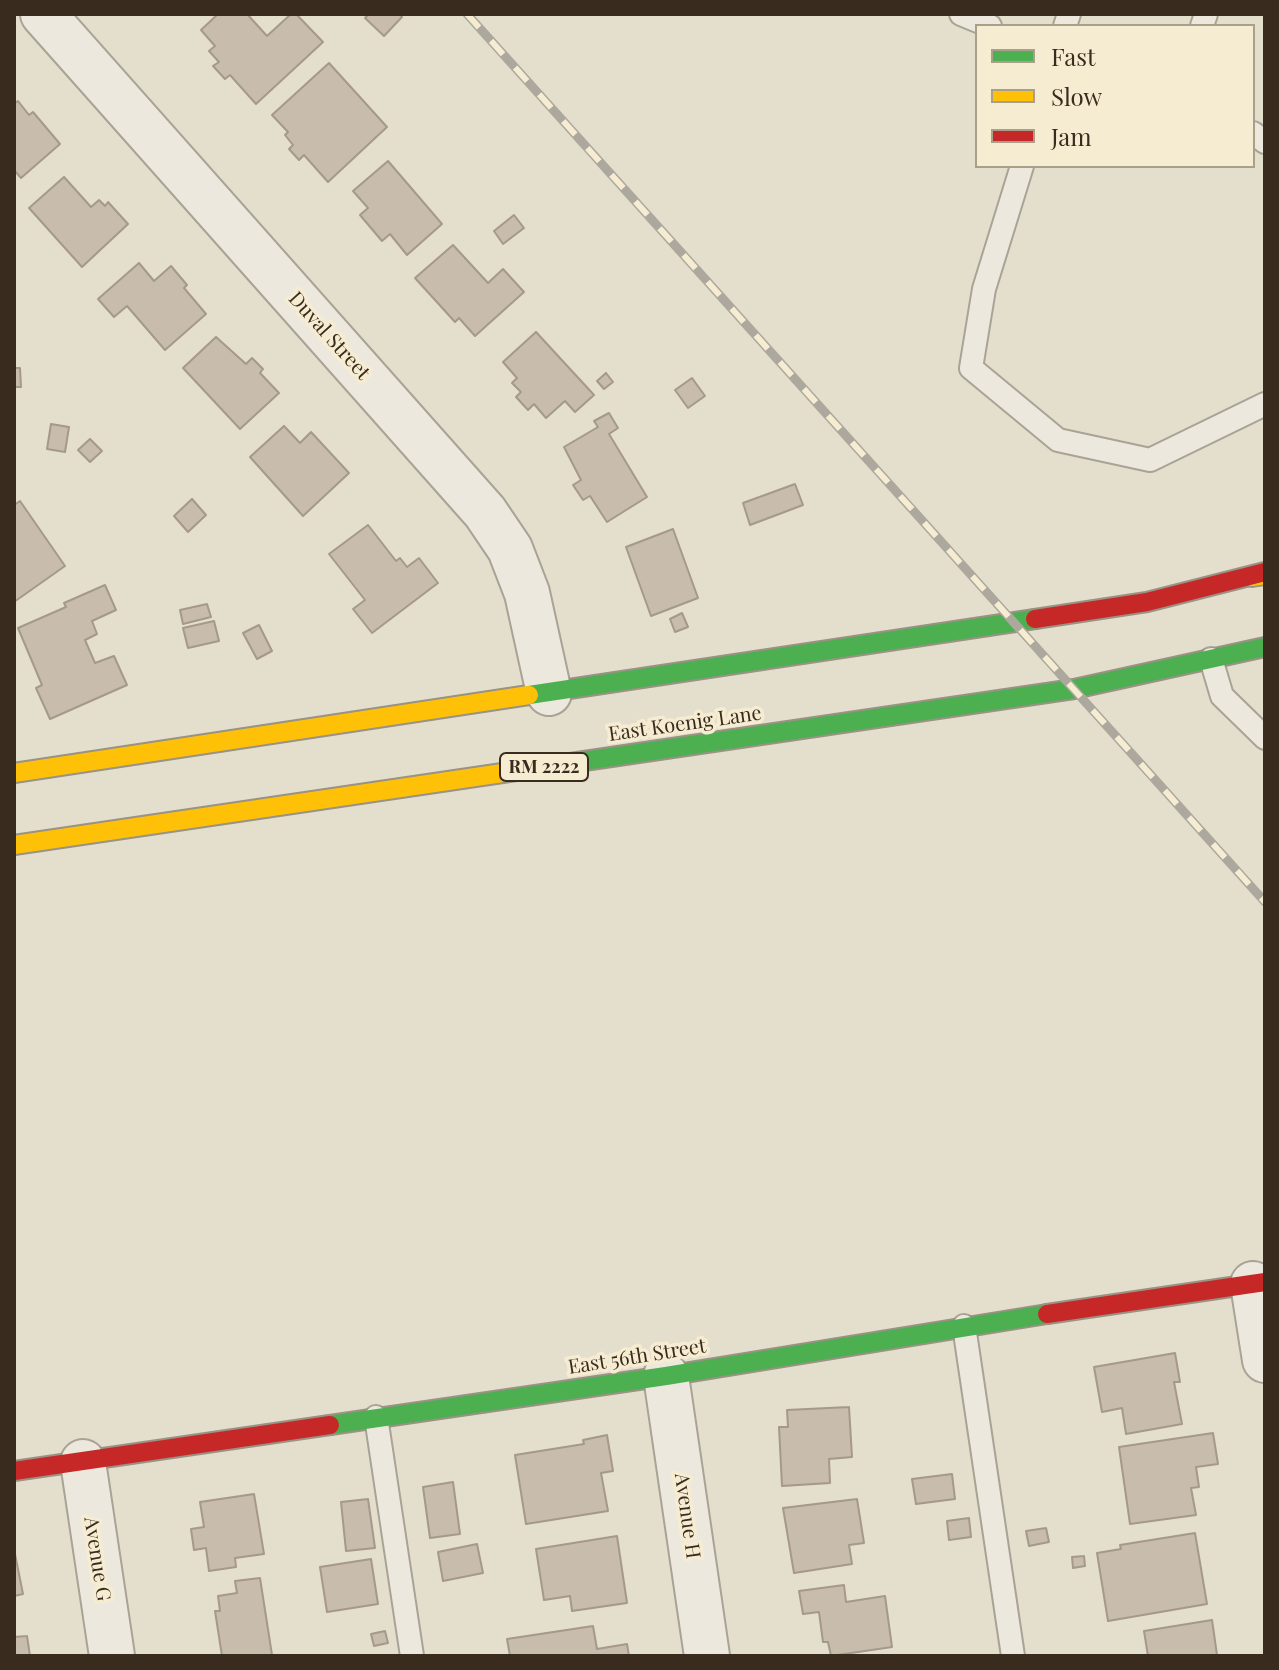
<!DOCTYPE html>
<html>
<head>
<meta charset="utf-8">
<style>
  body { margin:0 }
  #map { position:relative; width:1279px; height:1670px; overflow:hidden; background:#e4decc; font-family:"Playfair Display",serif }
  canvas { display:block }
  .frame { position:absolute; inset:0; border:16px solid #392b1d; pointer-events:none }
  .legend { position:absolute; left:975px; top:24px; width:280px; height:144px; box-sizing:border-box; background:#f6ecd2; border:2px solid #aa9f8a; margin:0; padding:10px 14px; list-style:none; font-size:24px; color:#392b1d }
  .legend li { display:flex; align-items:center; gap:16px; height:40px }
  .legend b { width:40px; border:2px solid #aa9f8a }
</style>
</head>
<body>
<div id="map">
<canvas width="1279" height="1670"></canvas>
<div class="frame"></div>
<ul class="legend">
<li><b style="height:10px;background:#4caf50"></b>Fast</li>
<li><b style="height:10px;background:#ffc107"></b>Slow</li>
<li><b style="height:10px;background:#c62828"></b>Jam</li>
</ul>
</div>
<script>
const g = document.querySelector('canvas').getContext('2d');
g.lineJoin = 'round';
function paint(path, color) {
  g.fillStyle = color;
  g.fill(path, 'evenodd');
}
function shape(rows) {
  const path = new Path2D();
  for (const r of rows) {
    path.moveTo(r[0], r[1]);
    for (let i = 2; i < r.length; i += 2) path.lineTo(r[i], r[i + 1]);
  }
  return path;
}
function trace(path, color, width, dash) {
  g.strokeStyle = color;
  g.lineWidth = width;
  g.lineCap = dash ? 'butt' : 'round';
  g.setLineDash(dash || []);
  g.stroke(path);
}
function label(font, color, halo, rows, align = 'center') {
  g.font = font + ' "Playfair Display",serif';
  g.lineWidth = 7;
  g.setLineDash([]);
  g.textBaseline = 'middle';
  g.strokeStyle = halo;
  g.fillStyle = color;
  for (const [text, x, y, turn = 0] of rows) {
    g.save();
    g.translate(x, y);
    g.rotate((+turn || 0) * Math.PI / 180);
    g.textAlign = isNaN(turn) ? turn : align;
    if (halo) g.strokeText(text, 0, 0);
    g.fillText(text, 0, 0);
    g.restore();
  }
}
const building = shape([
  [218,14,247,14,267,36,291,14,296,14,323,42,256,104,230,75,225,79,213,66,219,62,209,51,215,46,201,30,218,14],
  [369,14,399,14,402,17,384,36,365,18,369,14],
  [329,63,387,127,328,182,304,155,299,160,289,149,293,145,285,135,288,132,272,115,329,63],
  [18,101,29,115,33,112,60,144,21,178,14,170,14,104,18,101],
  [388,161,442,224,407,255,390,234,382,241,360,215,368,208,353,191,388,161],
  [64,177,91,207,99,200,105,206,108,202,128,224,82,267,29,208,64,177],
  [514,215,524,228,503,244,494,231,514,215],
  [453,245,488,283,503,269,524,292,475,336,459,318,455,322,415,278,453,245],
  [139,263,154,281,171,266,187,285,184,288,206,314,165,350,127,306,114,317,98,299,139,263],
  [536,332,594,395,575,412,565,401,546,418,534,404,528,410,516,397,521,392,512,383,517,378,503,362,536,332],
  [216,337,246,364,252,358,263,369,260,373,279,393,240,429,183,368,216,337],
  [14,368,20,368,21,387,14,387,14,368],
  [606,373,613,382,604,389,597,381,606,373],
  [692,378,705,396,688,408,675,390,692,378],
  [609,413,618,428,609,434,647,497,607,522,590,496,583,500,573,485,581,480,564,447,598,427,594,421,609,413],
  [51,424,69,427,65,452,47,449,51,424],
  [284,426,300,443,311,432,349,473,303,516,250,457,284,426],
  [90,439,102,451,90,462,78,450,90,439],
  [795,484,803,505,750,525,743,503,795,484],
  [192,499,206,515,188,532,174,516,192,499],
  [20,501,65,566,14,602,14,505,20,501],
  [368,525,396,561,400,558,407,567,419,558,438,583,372,633,353,609,365,600,329,554,368,525],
  [673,529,698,598,651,616,626,547,673,529],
  [105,585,116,610,92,621,97,634,85,640,95,663,114,656,127,685,50,719,36,688,42,685,18,628,66,607,64,603,105,585],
  [207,604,211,617,183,624,180,610,207,604],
  [682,613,688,627,675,632,670,619,682,613],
  [214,621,219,641,188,648,183,628,214,621],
  [259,625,272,651,257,659,243,633,259,625],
  [1175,1353,1180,1382,1174,1382,1182,1424,1126,1434,1122,1408,1102,1412,1094,1367,1175,1353],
  [849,1407,852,1457,829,1459,830,1483,782,1486,779,1427,788,1427,787,1410,849,1407],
  [1213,1433,1218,1464,1196,1467,1199,1487,1191,1488,1196,1515,1130,1524,1119,1447,1213,1433],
  [607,1435,613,1471,601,1473,608,1511,526,1524,515,1455,584,1444,583,1440,607,1435],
  [952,1474,955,1499,916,1504,912,1479,952,1474],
  [453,1482,460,1534,430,1538,423,1487,453,1482],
  [254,1494,264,1554,235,1558,236,1567,209,1571,206,1548,194,1550,191,1529,204,1527,200,1502,254,1494],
  [368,1499,375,1548,346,1551,341,1502,368,1499],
  [857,1499,864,1543,849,1545,852,1564,794,1573,783,1508,857,1499],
  [969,1518,971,1537,949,1540,947,1521,969,1518],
  [1046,1528,1049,1542,1029,1546,1026,1531,1046,1528],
  [1195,1533,1207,1604,1108,1621,1097,1553,1121,1549,1120,1545,1195,1533],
  [617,1536,627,1603,572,1611,570,1596,544,1600,536,1549,617,1536],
  [477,1544,483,1573,443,1581,438,1552,477,1544],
  [14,1549,23,1594,14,1596,14,1549],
  [1084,1556,1085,1566,1073,1568,1072,1557,1084,1556],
  [371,1559,378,1604,327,1612,320,1567,371,1559],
  [260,1578,272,1655,222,1656,215,1611,220,1611,218,1596,237,1593,235,1581,260,1578],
  [844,1585,846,1602,885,1596,892,1647,831,1656,828,1642,823,1642,819,1612,803,1614,799,1591,844,1585],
  [1212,1620,1217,1655,1148,1656,1144,1631,1212,1620],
  [593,1626,597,1649,627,1644,629,1656,510,1656,507,1639,593,1626],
  [385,1631,388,1643,374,1646,371,1634,385,1631],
  [27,1636,30,1656,14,1656,14,1637,27,1636]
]);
paint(building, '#c8bcad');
trace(building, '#a5998b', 2);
const lane = shape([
  [961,14,990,26],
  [1065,26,1069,14],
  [1202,26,1206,14],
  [1253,133,1265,142],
  [1022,166,984,289,971,368,1058,440,1150,460,1265,404],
  [1211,659,1222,696,1265,738],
  [964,1326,1013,1656],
  [376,1417,412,1656]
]);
const street = shape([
  [43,14,485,512,510,549,527,593,549,693],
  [1253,1284,1265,1360],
  [666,1376,707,1656],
  [83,1462,112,1656]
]);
const fast = shape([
  [529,695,1035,619],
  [516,771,1074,689,1265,647],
  [330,1425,666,1376,1047,1314]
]);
const slow = shape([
  [1252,577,1265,575],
  [14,773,529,695],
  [14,845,516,771]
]);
const jam = shape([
  [1035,619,1147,602,1265,572],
  [1047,1314,1265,1282],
  [14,1471,330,1425]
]);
trace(lane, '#a9a396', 26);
trace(street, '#a9a396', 48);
trace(fast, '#999285', 22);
trace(slow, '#999285', 22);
trace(jam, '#999285', 22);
trace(lane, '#ece8de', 22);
trace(street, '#ece8de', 44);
trace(fast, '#4caf50', 18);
trace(slow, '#ffc107', 18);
trace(jam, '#c62828', 18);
const rail = shape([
  [467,14,1265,902]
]);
trace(rail, '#aca89e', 9);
trace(rail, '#f6ecd2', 6, [18]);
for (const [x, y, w] of [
  [544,767,88]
]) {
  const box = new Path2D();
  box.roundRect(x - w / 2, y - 14, w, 28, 6);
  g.fillStyle = '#f6ecd2';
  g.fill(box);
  trace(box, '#392b1d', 2);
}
label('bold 18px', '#392b1d', null, [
  ["RM 2222",544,767]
]);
label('20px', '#392b1d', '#f6ecd2', [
  ["Duval Street",329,336,48],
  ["East Koenig Lane",685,724,-8],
  ["East 56th Street",637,1357,-9],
  ["Avenue H",687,1516,82],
  ["Avenue G",97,1559,81]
]);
</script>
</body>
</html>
